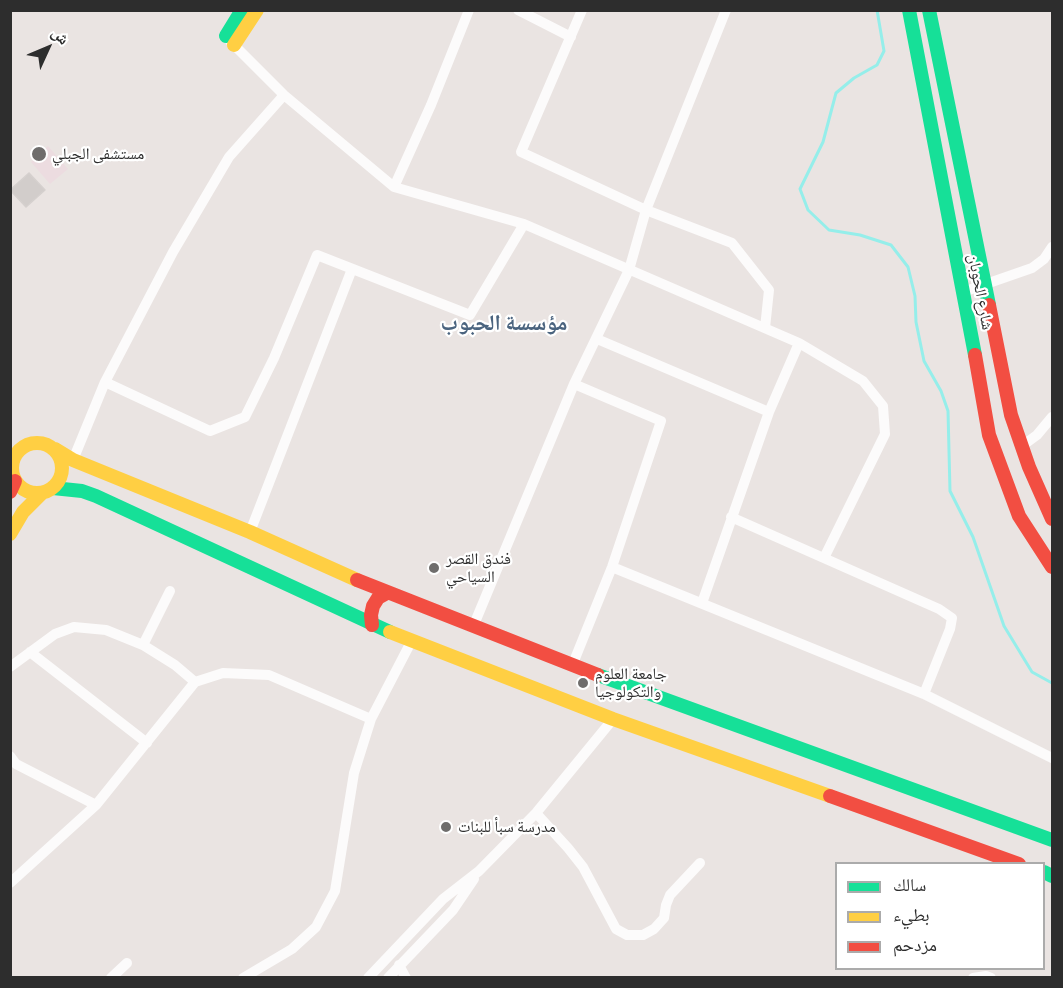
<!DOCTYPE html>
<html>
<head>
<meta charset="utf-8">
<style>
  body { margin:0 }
  #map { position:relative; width:1063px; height:988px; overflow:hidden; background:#eae4e2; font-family:"PT Sans Narrow","Noto Naskh Arabic",sans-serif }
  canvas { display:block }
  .frame { position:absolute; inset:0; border:12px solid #2d2d2d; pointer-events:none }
  .legend { position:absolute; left:835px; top:862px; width:210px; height:108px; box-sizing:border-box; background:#fff; border:2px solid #ababab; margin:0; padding:8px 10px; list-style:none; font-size:18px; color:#2d2d2d }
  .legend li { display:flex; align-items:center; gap:12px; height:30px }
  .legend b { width:30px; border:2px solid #ababab }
  .north { position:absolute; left:18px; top:18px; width:60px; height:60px; -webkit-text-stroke:4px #fff; paint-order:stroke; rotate:46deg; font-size:16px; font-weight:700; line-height:24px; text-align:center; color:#2d2d2d }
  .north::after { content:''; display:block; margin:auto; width:21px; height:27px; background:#2d2d2d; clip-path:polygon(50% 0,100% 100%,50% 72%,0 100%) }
</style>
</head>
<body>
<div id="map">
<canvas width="1063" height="988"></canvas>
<div class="frame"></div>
<ul class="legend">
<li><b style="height:8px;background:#16e098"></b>سالك</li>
<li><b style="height:8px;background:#ffcf43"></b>بطيء</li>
<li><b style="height:8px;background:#f24e42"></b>مزدحم</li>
</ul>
<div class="north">ش</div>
</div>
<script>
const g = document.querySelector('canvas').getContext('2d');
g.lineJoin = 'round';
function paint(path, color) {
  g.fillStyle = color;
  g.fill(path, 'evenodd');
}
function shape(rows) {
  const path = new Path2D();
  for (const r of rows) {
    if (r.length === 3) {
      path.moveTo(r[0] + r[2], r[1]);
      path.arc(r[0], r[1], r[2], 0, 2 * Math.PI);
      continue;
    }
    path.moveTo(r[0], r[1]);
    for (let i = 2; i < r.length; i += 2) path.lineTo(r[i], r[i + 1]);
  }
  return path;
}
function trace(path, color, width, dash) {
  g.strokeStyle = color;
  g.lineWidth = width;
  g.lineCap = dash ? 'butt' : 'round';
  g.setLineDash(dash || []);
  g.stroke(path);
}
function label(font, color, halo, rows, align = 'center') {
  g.font = font + ' "PT Sans Narrow","Noto Naskh Arabic",sans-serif';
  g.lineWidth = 4.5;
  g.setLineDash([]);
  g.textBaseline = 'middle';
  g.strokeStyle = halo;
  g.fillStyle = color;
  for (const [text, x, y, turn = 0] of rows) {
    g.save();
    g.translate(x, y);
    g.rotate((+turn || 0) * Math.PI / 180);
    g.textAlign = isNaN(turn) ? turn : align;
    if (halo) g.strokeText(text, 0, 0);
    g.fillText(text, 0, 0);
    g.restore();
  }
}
paint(shape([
  [48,146,68,169,50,184,31,162]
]), '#ecdce0');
trace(shape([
  [877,10,884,51,877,65,854,78,836,93,823,142,800,189,808,210,829,230,860,235,891,245,908,267,915,296,916,322,924,361,941,391,948,411,950,491,973,537,1004,626,1032,672,1052,683]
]), '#95eeea', 3);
const building = shape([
  [29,173,45,190,26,207,10,190,29,173]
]);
paint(building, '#d2cdcb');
trace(building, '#d5d0ce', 1.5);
trace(shape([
  [518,10,571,37],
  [582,10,521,152,646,210,732,243,769,290,765,328],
  [230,41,284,95,394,187,524,224,799,343,863,381,883,406,885,434,824,558],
  [394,187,431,105,469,10],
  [963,292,1032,268,1044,259,1052,247],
  [597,339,769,412],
  [105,382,210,431,245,417,274,358,317,255,470,315,524,224],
  [1022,446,1037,435,1052,417],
  [73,460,105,382,173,252,229,157,284,95],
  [731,517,939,609,952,618,950,629,924,694],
  [250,532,352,269],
  [612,567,924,694,1052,758],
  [702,603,769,412,799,343],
  [473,627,574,384,629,270,646,210,726,10],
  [143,645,170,591],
  [30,652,147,743],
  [572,666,612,567,661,421,574,384],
  [10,667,55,634,74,627,106,630,143,645,175,665,195,682],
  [10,756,16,764,96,805],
  [536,813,568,848,583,867,616,929,627,935,643,935,654,929,664,918,666,905,670,895,700,863],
  [10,883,96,805,195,682,223,673,269,675,371,719],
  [399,965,406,978],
  [111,978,127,963],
  [243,978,292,949,316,927,335,891,354,773,371,719,411,642],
  [368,978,443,899,479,871,536,813,613,719],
  [388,978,453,910,474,879],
  [973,978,986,976,991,978]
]), '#fcfbfb', 10);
trace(shape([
  [909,10,975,355],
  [929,10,989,305],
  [226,36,242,10],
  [53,488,82,491,96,496,390,632],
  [598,675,1052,840],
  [1044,872,1052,876]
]), '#16e098', 14);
trace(shape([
  [234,45,257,10],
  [37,468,25],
  [55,449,73,460,250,532,357,580],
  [10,534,23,512,42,493],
  [390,632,613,719,830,796]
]), '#ffcf43', 14);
trace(shape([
  [989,305,1011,415,1029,467,1052,519],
  [975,355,989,435,1019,516,1052,567],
  [10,492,15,481],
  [357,580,598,675],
  [372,625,371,615,373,606,378,598,387,593],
  [830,796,1019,864]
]), '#f24e42', 14);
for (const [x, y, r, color] of [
  [39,154,8,"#6f6d6c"],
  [434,568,6,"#6f6d6c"],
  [583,683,6,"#6f6d6c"],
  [446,827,6,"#6f6d6c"]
]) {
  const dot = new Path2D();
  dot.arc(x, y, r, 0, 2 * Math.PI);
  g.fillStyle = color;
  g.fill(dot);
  trace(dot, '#fff', 2);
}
label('16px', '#2d2d2d', '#fff', [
  ["مستشفى الجبلي",52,154],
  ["فندق القصر",446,559],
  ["السياحي",446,577],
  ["جامعة العلوم",595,674],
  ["والتكولوجيا",595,692],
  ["مدرسة سبأ للبنات",458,827]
], 'left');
label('16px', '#2d2d2d', '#fff', [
  ["شارع الحوبان",980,292,79]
]);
label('bold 22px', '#4b647f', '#fff', [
  ["مؤسسة الحبوب",504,324]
]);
</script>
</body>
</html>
